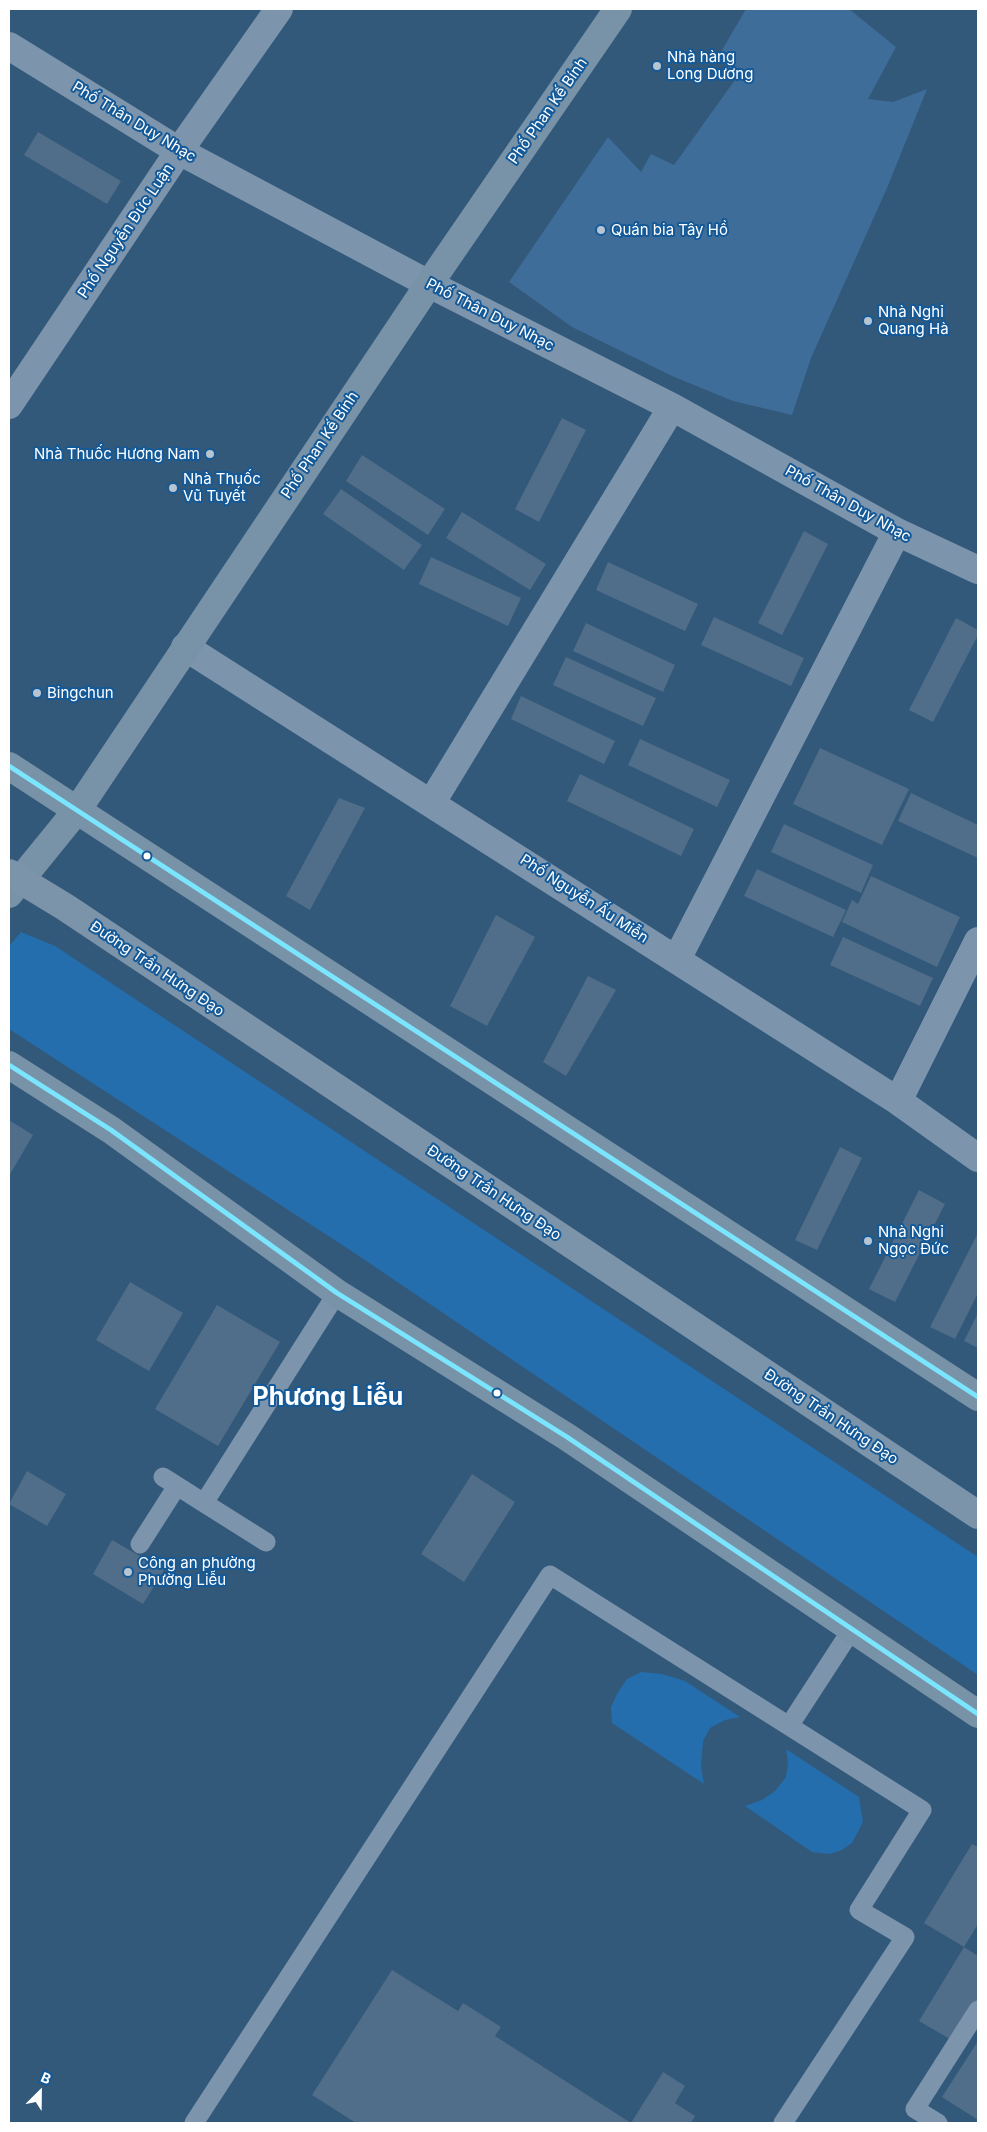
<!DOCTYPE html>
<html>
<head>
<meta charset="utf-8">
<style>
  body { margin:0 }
  #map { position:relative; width:987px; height:2132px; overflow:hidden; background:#32587a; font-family:Inter,sans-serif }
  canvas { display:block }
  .frame { position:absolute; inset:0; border:10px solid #fff; pointer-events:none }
  .north { position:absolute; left:15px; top:2067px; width:50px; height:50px; -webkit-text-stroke:4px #145998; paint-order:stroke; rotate:23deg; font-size:14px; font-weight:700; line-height:20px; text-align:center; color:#fff }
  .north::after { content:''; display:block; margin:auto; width:18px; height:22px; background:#fff; clip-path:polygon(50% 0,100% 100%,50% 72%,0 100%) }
</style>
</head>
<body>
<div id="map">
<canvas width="987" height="2132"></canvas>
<div class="frame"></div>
<div class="north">B</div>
</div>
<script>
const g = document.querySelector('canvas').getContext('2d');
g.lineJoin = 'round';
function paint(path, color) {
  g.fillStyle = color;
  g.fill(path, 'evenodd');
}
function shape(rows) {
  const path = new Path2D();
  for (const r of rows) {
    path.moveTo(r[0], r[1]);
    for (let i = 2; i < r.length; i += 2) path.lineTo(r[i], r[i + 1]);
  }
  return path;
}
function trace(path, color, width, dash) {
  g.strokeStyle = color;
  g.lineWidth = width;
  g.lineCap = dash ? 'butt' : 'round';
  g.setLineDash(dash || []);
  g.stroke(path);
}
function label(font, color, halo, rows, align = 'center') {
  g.font = font + ' Inter,sans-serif';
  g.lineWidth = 4;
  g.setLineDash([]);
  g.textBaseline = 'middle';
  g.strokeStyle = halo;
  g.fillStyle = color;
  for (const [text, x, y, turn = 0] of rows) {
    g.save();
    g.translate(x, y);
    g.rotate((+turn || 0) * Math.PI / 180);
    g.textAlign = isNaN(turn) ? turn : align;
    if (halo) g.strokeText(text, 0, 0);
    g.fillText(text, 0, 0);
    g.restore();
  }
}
paint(shape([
  [21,932,55,946,978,1557,978,1675,353,1252,9,1029,9,946],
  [641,1672,662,1674,685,1681,740,1717,725,1720,710,1728,703,1741,701,1766,704,1784,612,1723,611,1707,618,1692,627,1679],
  [786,1749,859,1797,863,1822,852,1843,842,1850,830,1854,812,1852,745,1806,762,1800,775,1791,786,1777,788,1763]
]), '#256ead');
paint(shape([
  [746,9,849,9,896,47,868,99,893,102,927,89,887,188,811,358,792,415,733,401,672,376,572,327,509,282,608,137,641,172,651,154,674,165,737,77,718,57]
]), '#3e6d9a');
paint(shape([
  [38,132,121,181,107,204,24,155],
  [562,418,586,430,539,522,515,509],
  [362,455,445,509,428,535,346,481],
  [341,489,422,545,404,570,323,514],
  [462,512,546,564,530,590,446,538],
  [804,531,828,544,782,635,758,623],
  [431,557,521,598,508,626,419,584],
  [608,562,698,604,685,631,596,590],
  [714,617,804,658,791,686,701,645],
  [956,618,978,630,978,635,933,722,909,710],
  [586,623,675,665,663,692,573,651],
  [566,657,656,698,643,726,553,685],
  [521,696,615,741,604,764,511,719],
  [640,739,730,780,717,807,628,765],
  [820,748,909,789,882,845,793,804],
  [580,774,694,829,681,856,567,801],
  [911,793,978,825,978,858,898,821],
  [339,798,365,808,310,910,286,896],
  [784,824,873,865,861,893,771,852],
  [757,869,846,910,833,937,744,896],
  [871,876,960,917,937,967,842,922,852,900,858,904],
  [496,915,535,937,487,1026,450,1006],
  [843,937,933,978,920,1006,830,965],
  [588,976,616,990,566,1076,543,1062],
  [9,1120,33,1135,9,1176],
  [840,1147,862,1158,817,1250,795,1240],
  [919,1190,945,1204,895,1302,869,1289],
  [977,1235,978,1293,955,1339,930,1327],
  [130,1282,183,1313,149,1371,96,1340],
  [217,1305,280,1342,218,1446,155,1409],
  [978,1313,978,1348,964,1341],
  [27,1471,66,1494,47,1526,9,1504],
  [472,1474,515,1502,464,1582,421,1554],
  [112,1540,164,1570,143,1604,93,1574],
  [972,1844,978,1847,978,1924,964,1947,924,1923],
  [964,1947,978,1956,978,2003,955,2042,919,2021],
  [392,1970,458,2011,463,2003,501,2027,495,2036,631,2123,663,2072,685,2086,675,2103,695,2116,691,2123,356,2123,312,2095],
  [978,2041,978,2120,942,2097]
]), '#506e89');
trace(shape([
  [163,1477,204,1503,337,1293],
  [204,1503,266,1542],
  [140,1544,177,1486],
  [789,1726,852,1629],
  [194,2123,550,1575,922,1810,859,1910,905,1937,783,2123],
  [938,2123,915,2109,978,2010]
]), '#7c95ad', 19);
trace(shape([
  [9,46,179,151,429,284,672,407,897,532,978,570],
  [9,405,179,151,279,9],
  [185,647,898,1101,978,1158],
  [432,802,672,407],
  [677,959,897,532],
  [898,1101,978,941]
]), '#7c95ad', 28);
trace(shape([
  [9,766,978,1397],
  [9,894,78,809,429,284,618,9],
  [9,1065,111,1130,337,1293,567,1437,978,1714]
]), '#7892a8', 28);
trace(shape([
  [9,873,65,907,978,1515]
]), '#7c94aa', 28);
trace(shape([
  [9,766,978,1397],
  [9,1065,111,1130,337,1293,567,1437,978,1714]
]), '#7ae5fd', 5);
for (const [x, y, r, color] of [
  [657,66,5,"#b7c5d0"],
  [601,230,5,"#b7c5d0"],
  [868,321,5,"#b7c5d0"],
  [210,454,5,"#b7c5d0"],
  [173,488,5,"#b7c5d0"],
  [37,693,5,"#b7c5d0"],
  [147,856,4.5,"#fff"],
  [868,1241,5,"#b7c5d0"],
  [497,1393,4.5,"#fff"],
  [128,1572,5,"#b7c5d0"]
]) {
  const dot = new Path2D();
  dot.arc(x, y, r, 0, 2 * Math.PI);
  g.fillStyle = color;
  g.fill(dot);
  trace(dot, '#145998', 2);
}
label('15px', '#fff', '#145998', [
  ["Nhà hàng",667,57],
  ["Long Dương",667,74],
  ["Quán bia Tây Hồ",611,230],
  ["Nhà Nghỉ",878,312],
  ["Quang Hà",878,329],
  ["Nhà Thuốc Hương Nam",200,454,"right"],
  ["Nhà Thuốc",183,479],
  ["Vũ Tuyết",183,496],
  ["Bingchun",47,693],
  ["Nhà Nghỉ",878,1232],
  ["Ngọc Đức",878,1249],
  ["Công an phường",138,1563],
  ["Phường Liễu",138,1580]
], 'left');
label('15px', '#fff', '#145998', [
  ["Phố Phan Kế Bính",548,111,-55],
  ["Phố Thân Duy Nhạc",134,122,31],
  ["Phố Nguyễn Đức Luận",126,231,-56],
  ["Phố Thân Duy Nhạc",490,315,27],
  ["Phố Phan Kế Bính",320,445,-56],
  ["Phố Thân Duy Nhạc",848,504,29],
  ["Phố Nguyễn Ấu Miễn",584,899,33],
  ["Đường Trần Hưng Đạo",157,969,34],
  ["Đường Trần Hưng Đạo",494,1193,34],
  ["Đường Trần Hưng Đạo",831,1417,34]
]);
label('bold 25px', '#fff', '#145998', [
  ["Phương Liễu",328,1397]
]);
</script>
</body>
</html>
